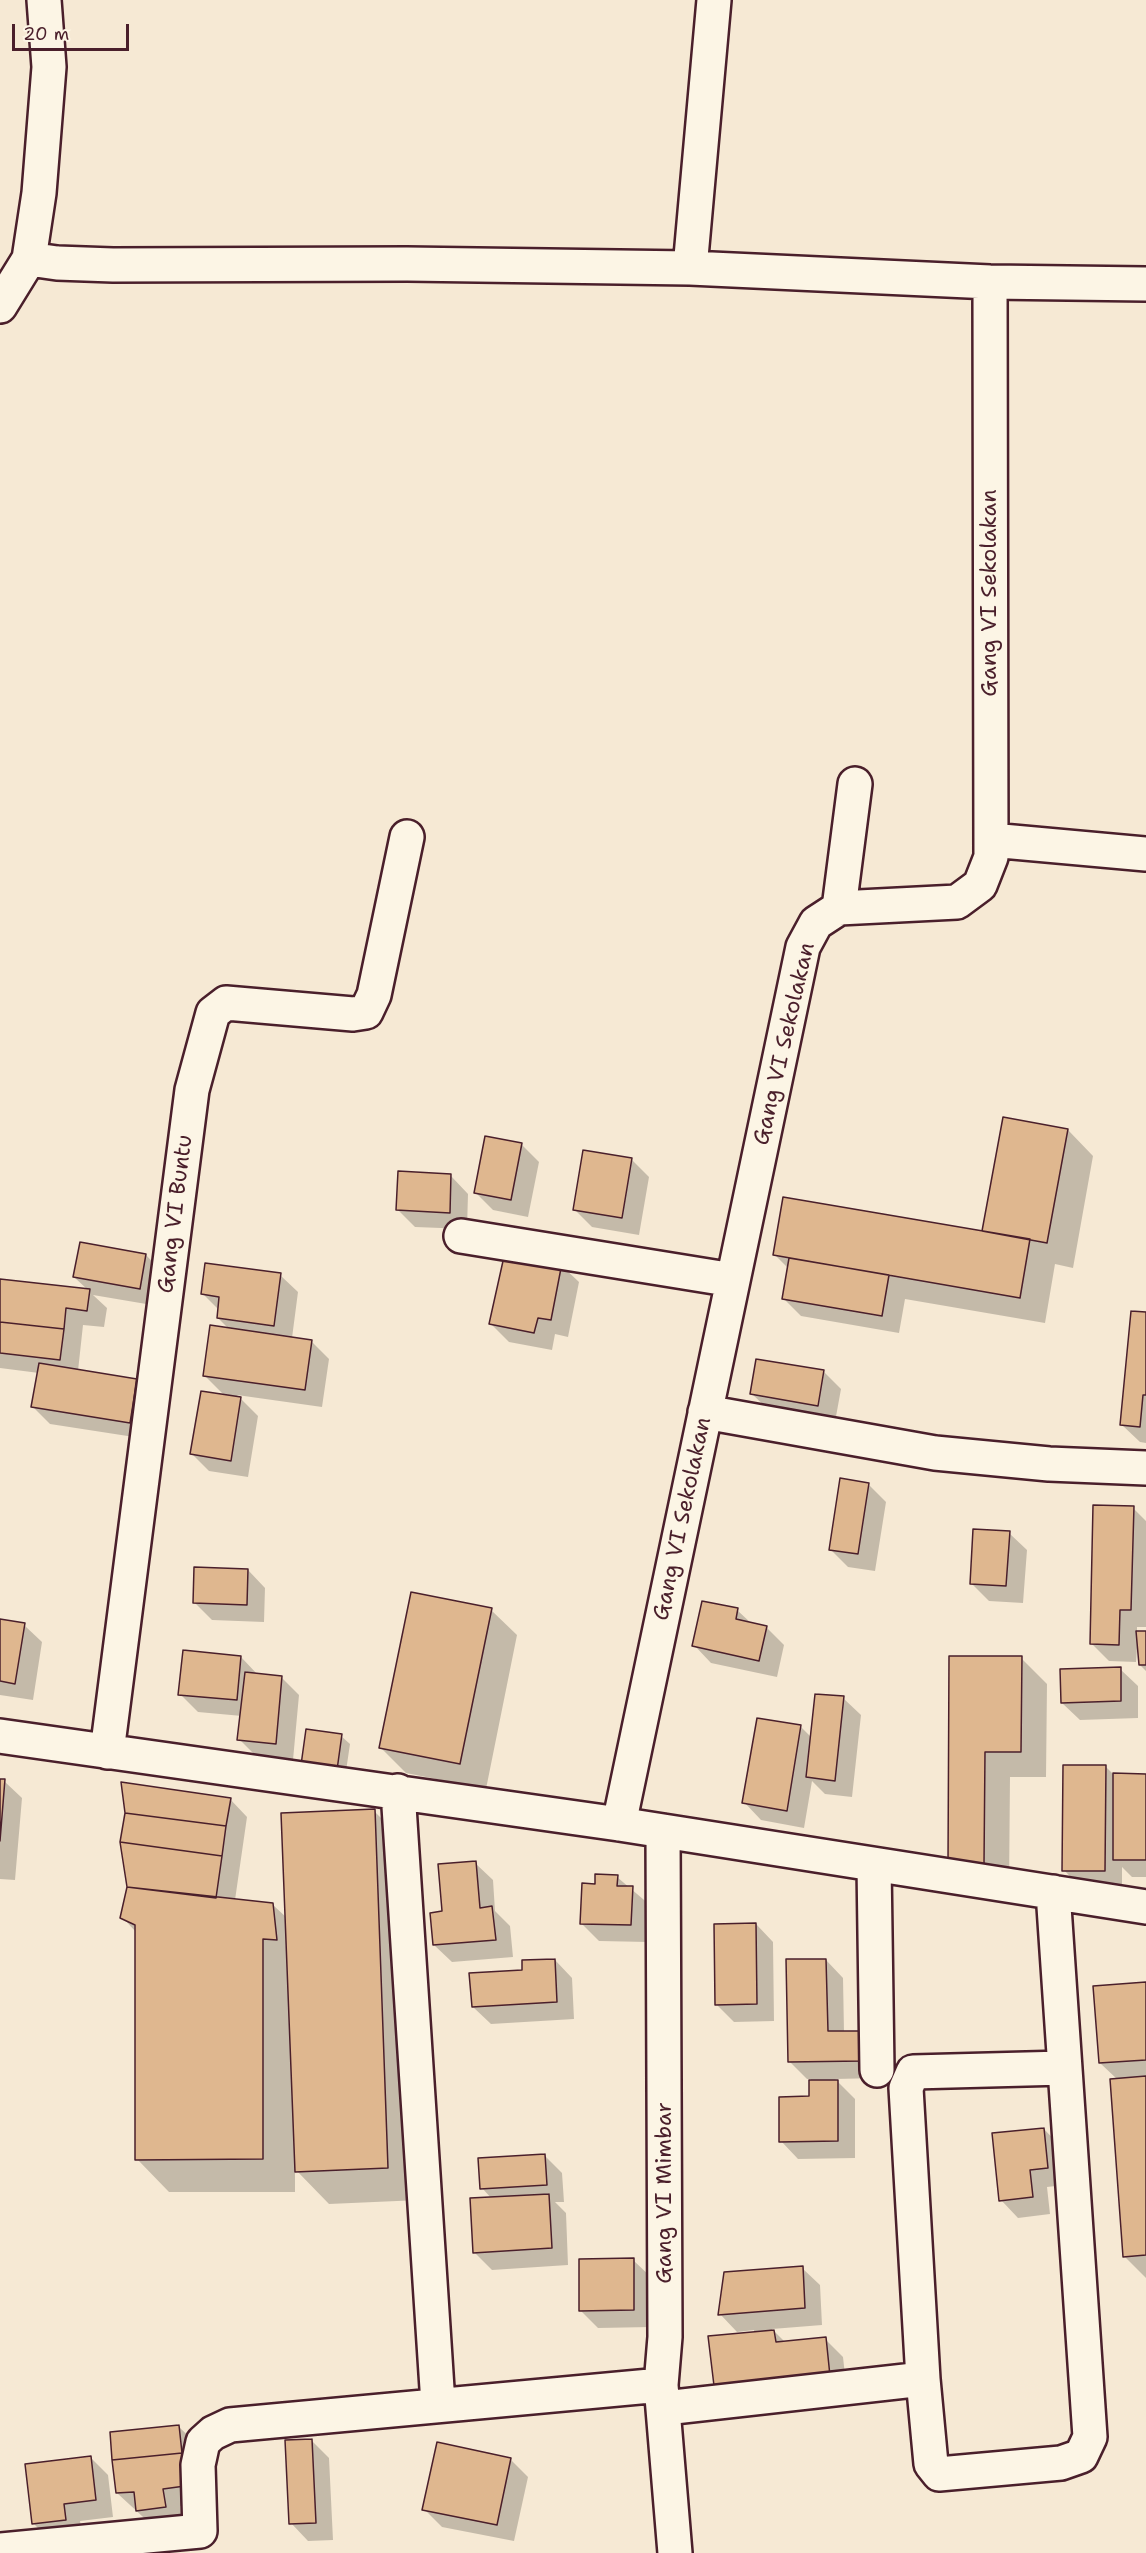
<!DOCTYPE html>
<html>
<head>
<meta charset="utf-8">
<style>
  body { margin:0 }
  #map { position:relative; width:1146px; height:2553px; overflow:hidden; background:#f6e9d4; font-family:"Shantell Sans",sans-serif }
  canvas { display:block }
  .scale { position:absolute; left:12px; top:24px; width:117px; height:27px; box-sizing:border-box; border:3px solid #4a1f2b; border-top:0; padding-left:8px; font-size:18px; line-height:21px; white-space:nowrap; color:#4a1f2b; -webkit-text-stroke:4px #fcf5e5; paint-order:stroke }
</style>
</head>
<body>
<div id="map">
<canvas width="1146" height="2553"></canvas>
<div class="scale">20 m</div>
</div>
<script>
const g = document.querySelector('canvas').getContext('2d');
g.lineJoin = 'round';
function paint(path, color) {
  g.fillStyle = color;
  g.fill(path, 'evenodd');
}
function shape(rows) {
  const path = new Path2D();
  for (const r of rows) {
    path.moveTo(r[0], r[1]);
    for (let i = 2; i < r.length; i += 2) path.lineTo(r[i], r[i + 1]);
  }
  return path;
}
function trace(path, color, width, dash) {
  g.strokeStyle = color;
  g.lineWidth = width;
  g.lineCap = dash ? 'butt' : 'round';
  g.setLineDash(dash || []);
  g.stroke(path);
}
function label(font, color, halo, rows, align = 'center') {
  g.font = font + ' "Shantell Sans",sans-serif';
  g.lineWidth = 4.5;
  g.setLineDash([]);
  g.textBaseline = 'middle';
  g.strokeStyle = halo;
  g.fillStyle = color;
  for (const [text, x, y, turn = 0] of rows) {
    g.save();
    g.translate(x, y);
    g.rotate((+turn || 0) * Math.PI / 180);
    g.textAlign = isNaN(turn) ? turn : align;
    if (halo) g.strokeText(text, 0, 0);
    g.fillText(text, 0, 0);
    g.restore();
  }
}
paint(shape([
  [1068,1130,1093,1156,1073,1268,1055,1264,1045,1323,905,1299,899,1333,801,1316,784,1299,789,1269,775,1255,983,1233],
  [521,1144,539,1162,528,1217,493,1210,475,1192],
  [631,1159,649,1177,639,1235,592,1227,575,1210],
  [451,1176,468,1194,467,1229,415,1227,397,1209],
  [146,1255,163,1273,158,1306,93,1295,107,1308,104,1327,83,1325,78,1371,136,1381,154,1398,147,1439,50,1424,33,1407,39,1373,0,1368,0,1280,88,1290,74,1277],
  [561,1265,579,1282,568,1337,555,1334,552,1350,509,1342,491,1324],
  [280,1275,298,1292,292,1338,311,1341,329,1359,322,1407,237,1395,258,1416,248,1477,209,1471,192,1454,225,1396,204,1375,230,1330,218,1318,219,1310,202,1293],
  [1146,1314,1146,1443,1140,1442,1122,1425],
  [824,1372,841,1389,835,1422,770,1411,752,1394],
  [868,1484,886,1502,875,1571,848,1567,830,1549],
  [1133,1508,1146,1521,1146,1627,1137,1627,1137,1633,1146,1632,1146,1671,1140,1665,1139,1648,1137,1648,1136,1662,1109,1661,1092,1644],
  [1009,1533,1027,1550,1023,1603,989,1601,971,1583],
  [248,1570,265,1588,264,1622,212,1620,194,1602],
  [491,1610,517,1635,486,1789,406,1773,381,1748],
  [737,1610,752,1624,766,1627,784,1645,777,1677,711,1663,694,1645],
  [0,1621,24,1625,42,1642,33,1700,0,1695],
  [241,1657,258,1675,282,1678,299,1695,293,1760,257,1757,239,1739,242,1716,198,1712,180,1694],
  [951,1658,1021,1658,1047,1684,1046,1777,1010,1777,1009,1889,976,1889],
  [1120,1669,1138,1686,1138,1718,1080,1720,1062,1703],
  [843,1698,861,1715,852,1797,825,1794,812,1781,804,1828,761,1820,744,1802,758,1720,801,1727,812,1738],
  [341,1736,350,1744,345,1778,311,1773],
  [1106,1767,1114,1775,1146,1775,1146,1877,1132,1877,1122,1867,1122,1888,1081,1888,1064,1870],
  [0,1780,4,1781,22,1798,15,1880,0,1879],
  [230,1799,247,1817,235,1900,273,1905,287,1918,374,1811,407,1844,420,2200,329,2204,295,2169,295,2192,169,2192,137,2159,136,1932,122,1917],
  [475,1863,493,1880,495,1911,510,1926,513,1957,452,1962,434,1945,444,1913],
  [617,1877,650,1905,648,1942,599,1941,582,1924,596,1886],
  [756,1924,773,1942,774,2021,734,2022,716,2004],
  [555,1960,572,1978,574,2019,491,2024,473,2007,524,1972],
  [826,1960,843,1978,844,2032,880,2078,835,2079,855,2099,855,2158,798,2159,781,2141,810,2098,811,2079,807,2079,789,2061],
  [1146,1983,1146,2278,1124,2256,1118,2080,1100,2063],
  [1044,2129,1061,2147,1065,2185,1047,2187,1050,2214,1018,2218,1001,2200],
  [544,2155,562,2173,564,2202,555,2202,566,2213,568,2265,492,2270,474,2252,492,2199,482,2188],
  [633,2260,651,2277,651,2327,598,2328,581,2311],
  [802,2268,820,2285,822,2325,772,2329,786,2343,825,2339,843,2357,847,2393,754,2333,754,2330,737,2332,720,2314],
  [179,2427,197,2444,202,2503,180,2506,182,2524,155,2528,117,2493],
  [312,2441,329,2458,333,2540,308,2541,291,2523],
  [90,2457,108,2475,113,2517,80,2521,83,2537,51,2541,33,2523],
  [510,2459,528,2477,514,2541,442,2527,424,2509]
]), '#0003');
const building = shape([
  [1003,1117,1068,1129,1047,1243,982,1231,1003,1117],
  [485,1136,522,1143,511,1200,474,1193,485,1136],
  [583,1150,632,1158,622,1218,573,1210,583,1150],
  [398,1171,451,1174,450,1213,396,1210,398,1171],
  [783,1197,1030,1239,1020,1298,773,1255,783,1197],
  [80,1242,146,1254,140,1289,73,1277,80,1242],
  [505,1252,562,1263,551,1320,538,1318,534,1333,489,1324,505,1252],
  [789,1258,889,1275,882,1316,782,1299,789,1258],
  [205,1263,281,1273,274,1326,217,1318,219,1297,201,1294,205,1263],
  [0,1279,90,1289,87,1311,66,1308,64,1329,0,1322,0,1279],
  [1131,1311,1146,1312,1146,1395,1143,1395,1140,1427,1120,1425,1131,1311],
  [0,1322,64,1329,60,1360,0,1353,0,1322],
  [210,1325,312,1340,305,1390,203,1376,210,1325],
  [756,1359,824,1370,818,1406,750,1394,756,1359],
  [39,1363,137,1379,130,1423,31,1407,39,1363],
  [201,1391,241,1397,231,1461,190,1454,201,1391],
  [840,1478,869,1483,858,1554,829,1550,840,1478],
  [1093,1505,1134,1506,1131,1610,1120,1610,1119,1645,1090,1644,1093,1505],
  [973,1529,1010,1531,1006,1586,970,1584,973,1529],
  [194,1567,248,1569,247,1605,193,1603,194,1567],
  [411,1592,492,1608,460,1764,379,1748,411,1592],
  [702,1601,738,1608,736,1619,767,1626,759,1661,692,1646,702,1601],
  [0,1619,25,1623,15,1684,0,1681,0,1619],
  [1136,1631,1146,1631,1146,1665,1139,1665,1136,1631],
  [183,1650,241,1656,237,1700,178,1695,183,1650],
  [949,1656,1022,1656,1021,1752,985,1752,984,1864,948,1864,949,1656],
  [1121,1667,1121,1701,1061,1703,1060,1669,1121,1667],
  [245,1672,282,1676,276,1744,237,1740,245,1672],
  [815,1694,844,1696,835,1781,806,1777,815,1694],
  [757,1718,801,1725,787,1811,742,1803,757,1718],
  [306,1729,342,1734,337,1770,301,1765,306,1729],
  [1063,1765,1106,1765,1105,1871,1062,1871,1063,1765],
  [1113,1773,1146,1774,1146,1860,1113,1860,1113,1773],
  [0,1779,5,1779,0,1841,0,1779],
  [121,1782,231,1798,226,1826,125,1813,121,1782],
  [375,1809,388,2168,295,2172,281,1813,375,1809],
  [125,1813,226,1826,222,1856,120,1842,125,1813],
  [120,1842,222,1856,216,1898,127,1887,120,1842],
  [476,1861,480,1908,492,1906,496,1940,433,1945,430,1913,442,1911,438,1864,476,1861],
  [595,1874,618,1875,617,1886,633,1886,631,1925,580,1924,582,1883,595,1884,595,1874],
  [127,1887,273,1903,277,1940,263,1939,263,2159,135,2160,135,1925,120,1918,127,1887],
  [756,1923,757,2004,715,2005,714,1924,756,1923],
  [555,1959,557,2002,472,2007,469,1973,522,1970,522,1960,555,1959],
  [786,1959,826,1959,828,2031,863,2031,863,2061,788,2062,786,1959],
  [1146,1982,1146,2060,1099,2063,1093,1986,1146,1982],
  [1146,2076,1146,2255,1123,2257,1110,2079,1146,2076],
  [809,2080,838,2080,838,2141,779,2142,779,2097,809,2096,809,2080],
  [1044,2128,1048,2168,1030,2170,1033,2197,999,2201,992,2133,1044,2128],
  [545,2154,547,2185,480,2189,478,2158,545,2154],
  [549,2194,552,2248,473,2253,470,2198,549,2194],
  [634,2258,634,2310,579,2311,579,2259,634,2258],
  [803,2266,805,2308,718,2315,724,2272,803,2266],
  [774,2330,776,2342,826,2337,830,2376,715,2394,708,2336,774,2330],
  [179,2425,182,2453,112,2460,110,2432,179,2425],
  [312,2439,316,2523,289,2524,285,2440,312,2439],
  [437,2442,511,2458,497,2525,422,2510,437,2442],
  [182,2453,185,2486,163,2489,166,2507,136,2511,134,2492,116,2493,112,2460,182,2453],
  [91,2456,96,2500,64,2504,66,2520,32,2524,25,2464,91,2456]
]);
paint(building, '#dfb78f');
trace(building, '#4a1f2b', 1.5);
const minor = shape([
  [29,259,39,193,49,67,44,0],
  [690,268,714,0],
  [0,306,29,259,57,263,113,265,407,264,690,268,990,282,1146,284],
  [991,840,1146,854],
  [839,908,855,784],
  [461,1236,733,1280],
  [705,1412,935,1453,1049,1464,1146,1468],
  [0,1736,619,1824,1146,1907],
  [107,1752,192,1090,213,1013,226,1003,353,1014,366,1012,374,995,407,837],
  [398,1791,438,2404],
  [619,1824,803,947,816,923,839,908,957,902,980,885,991,857,990,282],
  [663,1831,665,2337,661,2385,675,2553],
  [874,1865,877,2070],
  [1053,1892,1090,2437,1081,2456,1061,2463,939,2474,931,2464,923,2379,906,2088,913,2072,1064,2068],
  [665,2408,923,2379],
  [0,2550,200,2531,198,2465,203,2442,213,2433,230,2425,661,2385]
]);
trace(minor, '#4a1f2b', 38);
trace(minor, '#fcf5e5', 33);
label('22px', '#4a1f2b', '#fcf5e5', [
  ["Gang VI Sekolakan",990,593,-90],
  ["Gang VI Sekolakan",785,1044,-77],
  ["Gang VI Buntu",176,1214,-83],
  ["Gang VI Sekolakan",683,1519,-78],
  ["Gang VI Mimbar",665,2193,-90]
]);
</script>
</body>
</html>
